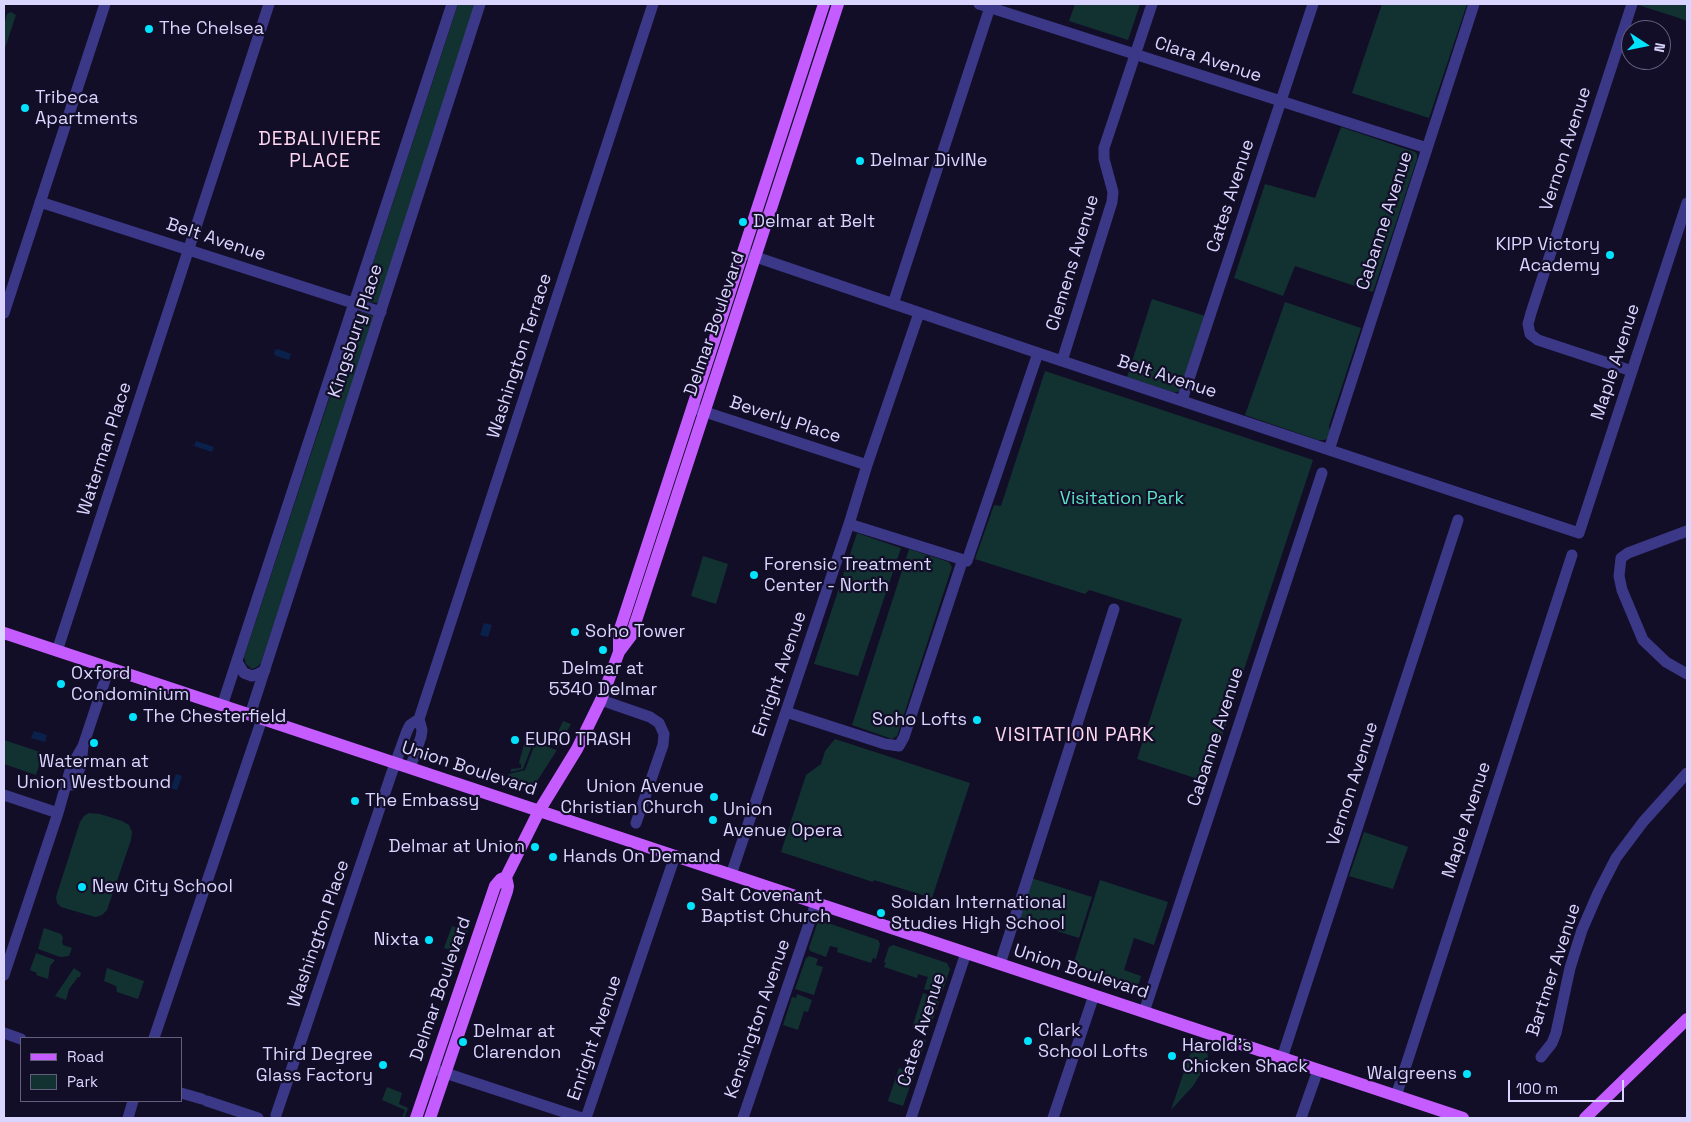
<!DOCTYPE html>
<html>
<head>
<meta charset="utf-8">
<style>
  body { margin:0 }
  #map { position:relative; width:1691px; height:1122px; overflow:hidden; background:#130e28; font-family:"Space Grotesk",sans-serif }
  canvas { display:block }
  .frame { position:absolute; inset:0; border:5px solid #dad5ff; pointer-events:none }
  .legend { position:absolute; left:20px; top:1037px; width:162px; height:65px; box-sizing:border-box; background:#130e28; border:1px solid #635e7e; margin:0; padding:6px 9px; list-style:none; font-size:15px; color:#dad5ff }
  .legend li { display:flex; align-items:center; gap:10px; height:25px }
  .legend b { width:25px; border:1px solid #635e7e }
  .north { position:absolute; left:1621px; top:20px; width:50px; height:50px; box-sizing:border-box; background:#130e28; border:1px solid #635e7e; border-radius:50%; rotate:101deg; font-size:14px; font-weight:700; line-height:20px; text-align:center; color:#dad5ff }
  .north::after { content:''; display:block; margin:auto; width:18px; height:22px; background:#01e3ff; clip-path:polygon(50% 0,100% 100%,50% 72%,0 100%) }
  .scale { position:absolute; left:1508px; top:1080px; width:116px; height:22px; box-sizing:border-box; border:2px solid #dad5ff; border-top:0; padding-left:6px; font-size:15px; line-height:18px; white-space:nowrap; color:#dad5ff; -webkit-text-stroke:4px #130e28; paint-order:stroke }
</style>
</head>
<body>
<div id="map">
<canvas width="1691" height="1122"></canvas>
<div class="frame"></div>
<ul class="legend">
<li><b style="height:6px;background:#c45cff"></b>Road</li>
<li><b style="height:14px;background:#113231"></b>Park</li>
</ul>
<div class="north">N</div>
<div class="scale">100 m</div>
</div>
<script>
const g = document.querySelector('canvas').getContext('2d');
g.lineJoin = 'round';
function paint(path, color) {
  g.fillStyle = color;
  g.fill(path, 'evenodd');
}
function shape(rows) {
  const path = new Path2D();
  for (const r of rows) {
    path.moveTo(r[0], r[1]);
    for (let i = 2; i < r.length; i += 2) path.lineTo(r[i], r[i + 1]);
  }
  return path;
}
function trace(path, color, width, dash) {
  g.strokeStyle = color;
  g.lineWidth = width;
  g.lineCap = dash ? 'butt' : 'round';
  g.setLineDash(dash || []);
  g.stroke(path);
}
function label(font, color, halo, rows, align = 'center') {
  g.font = font + ' "Space Grotesk",sans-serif';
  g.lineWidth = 4.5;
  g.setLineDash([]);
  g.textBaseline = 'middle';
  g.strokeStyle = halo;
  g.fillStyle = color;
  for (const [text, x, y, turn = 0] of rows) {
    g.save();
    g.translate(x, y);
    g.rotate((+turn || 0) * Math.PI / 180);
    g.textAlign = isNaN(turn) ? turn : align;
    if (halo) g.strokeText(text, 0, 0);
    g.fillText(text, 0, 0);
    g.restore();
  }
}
paint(shape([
  [458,4,475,4,380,299,377,303,369,302,365,300,363,294],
  [1075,4,1140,4,1128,40,1069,21],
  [1382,4,1467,4,1429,118,1352,93],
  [1635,4,1687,4,1687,21,1676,17],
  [11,12,16,15,4,51,4,26,7,14],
  [1341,127,1415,152,1417,154,1417,159,1373,292,1295,266,1283,296,1234,278,1265,184,1315,198],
  [1152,299,1205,316,1180,390,1178,392,1173,392,1127,377],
  [1285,302,1361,328,1329,426,1330,430,1328,438,1325,440,1318,440,1245,415],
  [362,312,373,316,374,320,372,326,261,663,257,667,252,669,246,664,244,657,356,317,358,313],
  [1045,371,1313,460,1207,782,1137,759,1182,619,1089,590,1085,594,975,559,994,505,1001,506],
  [857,533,901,548,858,676,814,664],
  [909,549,949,562,952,567,897,736,892,739,852,725],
  [703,556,728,564,716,604,691,596],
  [563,721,571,724,558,748,552,745],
  [835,739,970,783,932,898,874,880,873,882,781,852,806,775,821,764,825,751],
  [4,740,43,753,36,775,4,764],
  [525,741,533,743,523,769,511,772,511,769,521,768,521,764,519,763],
  [535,744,536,743,557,750,532,789,507,781,509,774,525,770],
  [89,813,100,814,122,821,129,825,132,832,131,840,107,910,102,915,95,917,61,907,57,903,56,897,80,822,84,816],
  [1364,832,1408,847,1393,889,1349,876],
  [1031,878,1092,897,1079,938,1018,919],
  [1100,880,1168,902,1154,945,1134,938,1124,970,1141,976,1138,986,1073,965],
  [822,921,878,940,880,944,876,959,873,958,871,963,837,952,838,948,830,946,826,957,810,951,809,948,817,924],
  [452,926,468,931,460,953,444,948],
  [44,928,61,934,63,937,62,942,63,945,72,948,69,956,60,957,38,949],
  [893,945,947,963,950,969,943,990,938,993,924,989,928,977,918,974,917,978,884,967,886,963,884,962,889,947],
  [36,953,55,960,50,966,48,979,36,975,37,973,30,970],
  [809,956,818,959,816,965,823,967,814,995,795,989,806,958],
  [74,968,81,973,80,977,78,977,69,989,66,1000,55,996],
  [107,968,144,981,138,999,117,992,116,986,104,981],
  [923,993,936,998,939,1002,930,1027,925,1026,923,1032,912,1028],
  [797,994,812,1000,808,1012,804,1011,798,1030,783,1025,792,997,796,998],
  [924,1039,926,1040,918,1064,911,1062,916,1048],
  [1193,1045,1202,1048,1204,1052,1207,1052,1208,1057,1206,1065,1193,1086,1171,1110],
  [899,1068,915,1073,903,1106,888,1101],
  [387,1087,402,1093,399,1104,408,1108,404,1118,402,1118,405,1110,382,1100]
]), '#113231');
paint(shape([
  [278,349,291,354,289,360,276,356,274,354,275,350],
  [196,441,214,447,212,452,194,446],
  [484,623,492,625,488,637,480,635],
  [34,731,47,735,45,742,31,738],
  [176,774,182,776,177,790,171,788]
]), '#0a214b');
trace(shape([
  [979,4,1427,148],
  [40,202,381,312],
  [747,254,1038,353,1579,533,1687,203],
  [893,304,991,4],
  [4,313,105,4],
  [1062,361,1112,202,1113,192,1104,159,1104,148,1152,4],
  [1632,371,1538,340,1530,334,1528,324,1531,313,1632,4],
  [1182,400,1313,4],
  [696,409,867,465],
  [1329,450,1474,4],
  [849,524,967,561,1038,353],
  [1687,531,1628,553,1621,558,1619,576,1622,590,1643,640,1666,662,1687,674],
  [57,651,269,4],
  [237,662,244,673,252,676,258,674,265,670],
  [601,700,650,717,659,723,664,734,663,745,636,823],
  [222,706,452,4],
  [786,712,885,744,899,746,904,737,961,565],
  [250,715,480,4],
  [419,719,653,4],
  [410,768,421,737,422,730,419,719],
  [72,785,81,766,83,746,109,668],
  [4,795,58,813],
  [731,875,849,524,867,465,919,313],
  [1000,964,1114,609],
  [4,975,58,813,71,767,83,746],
  [1144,1012,1322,473],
  [4,1033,21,1039],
  [154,1038,262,719],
  [1541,1057,1552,1043,1556,1033,1570,968,1582,930,1598,893,1616,858,1643,822,1687,773],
  [1282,1058,1458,520],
  [436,1070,582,1118],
  [181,1093,202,1099],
  [1396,1096,1572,555],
  [207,1101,258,1118],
  [276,1115,391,775,407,731,410,725,419,719],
  [128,1118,133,1101],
  [586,1118,675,856],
  [743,1118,816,903],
  [911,1118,966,953],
  [1053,1118,1094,995],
  [1301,1118,1318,1070]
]), '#3c3888', 11);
trace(shape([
  [4,633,1463,1118],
  [619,652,619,632,824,4],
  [416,1118,495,886,501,879,506,877,539,811,577,749,601,700,619,652,631,636,838,4],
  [430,1118,507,891,508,886,506,877],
  [1585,1118,1687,1019]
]), '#c45cff', 12);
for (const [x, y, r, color] of [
  [149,29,5,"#01e3ff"],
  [25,108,5,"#01e3ff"],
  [860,161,5,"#01e3ff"],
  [743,222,5,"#01e3ff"],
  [1610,255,5,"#01e3ff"],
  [754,575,5,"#01e3ff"],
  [575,632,5,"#01e3ff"],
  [603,650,5,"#01e3ff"],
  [61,684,5,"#01e3ff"],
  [133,717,5,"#01e3ff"],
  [977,720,5,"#01e3ff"],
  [515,740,5,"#01e3ff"],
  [94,743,5,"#01e3ff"],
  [714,797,5,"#01e3ff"],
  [355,801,5,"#01e3ff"],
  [713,820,5,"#01e3ff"],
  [535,847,5,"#01e3ff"],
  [553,857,5,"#01e3ff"],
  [82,887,5,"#01e3ff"],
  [691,906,5,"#01e3ff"],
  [881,913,5,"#01e3ff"],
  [429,940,5,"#01e3ff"],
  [1028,1041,5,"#01e3ff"],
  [463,1042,5,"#01e3ff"],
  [1172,1056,5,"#01e3ff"],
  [383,1065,5,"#01e3ff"],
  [1467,1074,5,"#01e3ff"]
]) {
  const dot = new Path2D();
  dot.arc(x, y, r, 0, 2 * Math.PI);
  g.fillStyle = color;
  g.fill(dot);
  trace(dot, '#130e28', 2);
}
label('18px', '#dad5ff', '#130e28', [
  ["The Chelsea",159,29],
  ["Tribeca",35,98],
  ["Apartments",35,119],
  ["Delmar DivINe",870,161],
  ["Delmar at Belt",753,222],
  ["KIPP Victory",1600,245,"right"],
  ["Academy",1600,266,"right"],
  ["Forensic Treatment",764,565],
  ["Center - North",764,586],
  ["Soho Tower",585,632],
  ["Delmar at",603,669,"center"],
  ["5340 Delmar",603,690,"center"],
  ["Oxford",71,674],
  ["Condominium",71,695],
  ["The Chesterfield",143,717],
  ["Soho Lofts",967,720,"right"],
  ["EURO TRASH",525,740],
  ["Waterman at",94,762,"center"],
  ["Union Westbound",94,783,"center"],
  ["Union Avenue",704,787,"right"],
  ["Christian Church",704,808,"right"],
  ["The Embassy",365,801],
  ["Union",723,810],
  ["Avenue Opera",723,831],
  ["Delmar at Union",525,847,"right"],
  ["Hands On Demand",563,857],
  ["New City School",92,887],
  ["Salt Covenant",701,896],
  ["Baptist Church",701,917],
  ["Soldan International",891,903],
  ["Studies High School",891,924],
  ["Nixta",419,940,"right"],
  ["Clark",1038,1031],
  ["School Lofts",1038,1052],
  ["Delmar at",473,1032],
  ["Clarendon",473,1053],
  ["Harold's",1182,1046],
  ["Chicken Shack",1182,1067],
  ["Third Degree",373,1055,"right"],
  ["Glass Factory",373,1076,"right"],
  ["Walgreens",1457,1074,"right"]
], 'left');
label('18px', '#dad5ff', '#130e28', [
  ["Clara Avenue",1208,60,18],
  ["Vernon Avenue",1566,149,-72],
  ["Cates Avenue",1231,196,-72],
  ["Cabanne Avenue",1385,221,-72],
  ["Belt Avenue",216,240,18],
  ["Clemens Avenue",1073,263,-73],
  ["Delmar Boulevard",715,324,-71],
  ["Kingsbury Place",356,331,-72],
  ["Washington Terrace",520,356,-72],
  ["Maple Avenue",1616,362,-72],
  ["Belt Avenue",1167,377,18],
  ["Beverly Place",785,420,18],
  ["Waterman Place",105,449,-72],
  ["Enright Avenue",780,674,-71],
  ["Cabanne Avenue",1216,737,-72],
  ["Union Boulevard",469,769,18],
  ["Vernon Avenue",1353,784,-72],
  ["Maple Avenue",1467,820,-72],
  ["Washington Place",319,934,-71],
  ["Bartmer Avenue",1554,970,-72],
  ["Union Boulevard",1081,972,18],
  ["Delmar Boulevard",441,989,-71],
  ["Kensington Avenue",758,1019,-71],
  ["Cates Avenue",922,1030,-72],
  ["Enright Avenue",595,1038,-71]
]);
label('18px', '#5be5c4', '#130e28', [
  ["Visitation Park",1122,499]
]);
g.letterSpacing = '1px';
label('19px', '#ffd7f0', '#130e28', [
  ["DEBALIVIERE",320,140],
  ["PLACE",320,162],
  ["VISITATION PARK",1075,736]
]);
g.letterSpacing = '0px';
</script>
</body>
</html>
